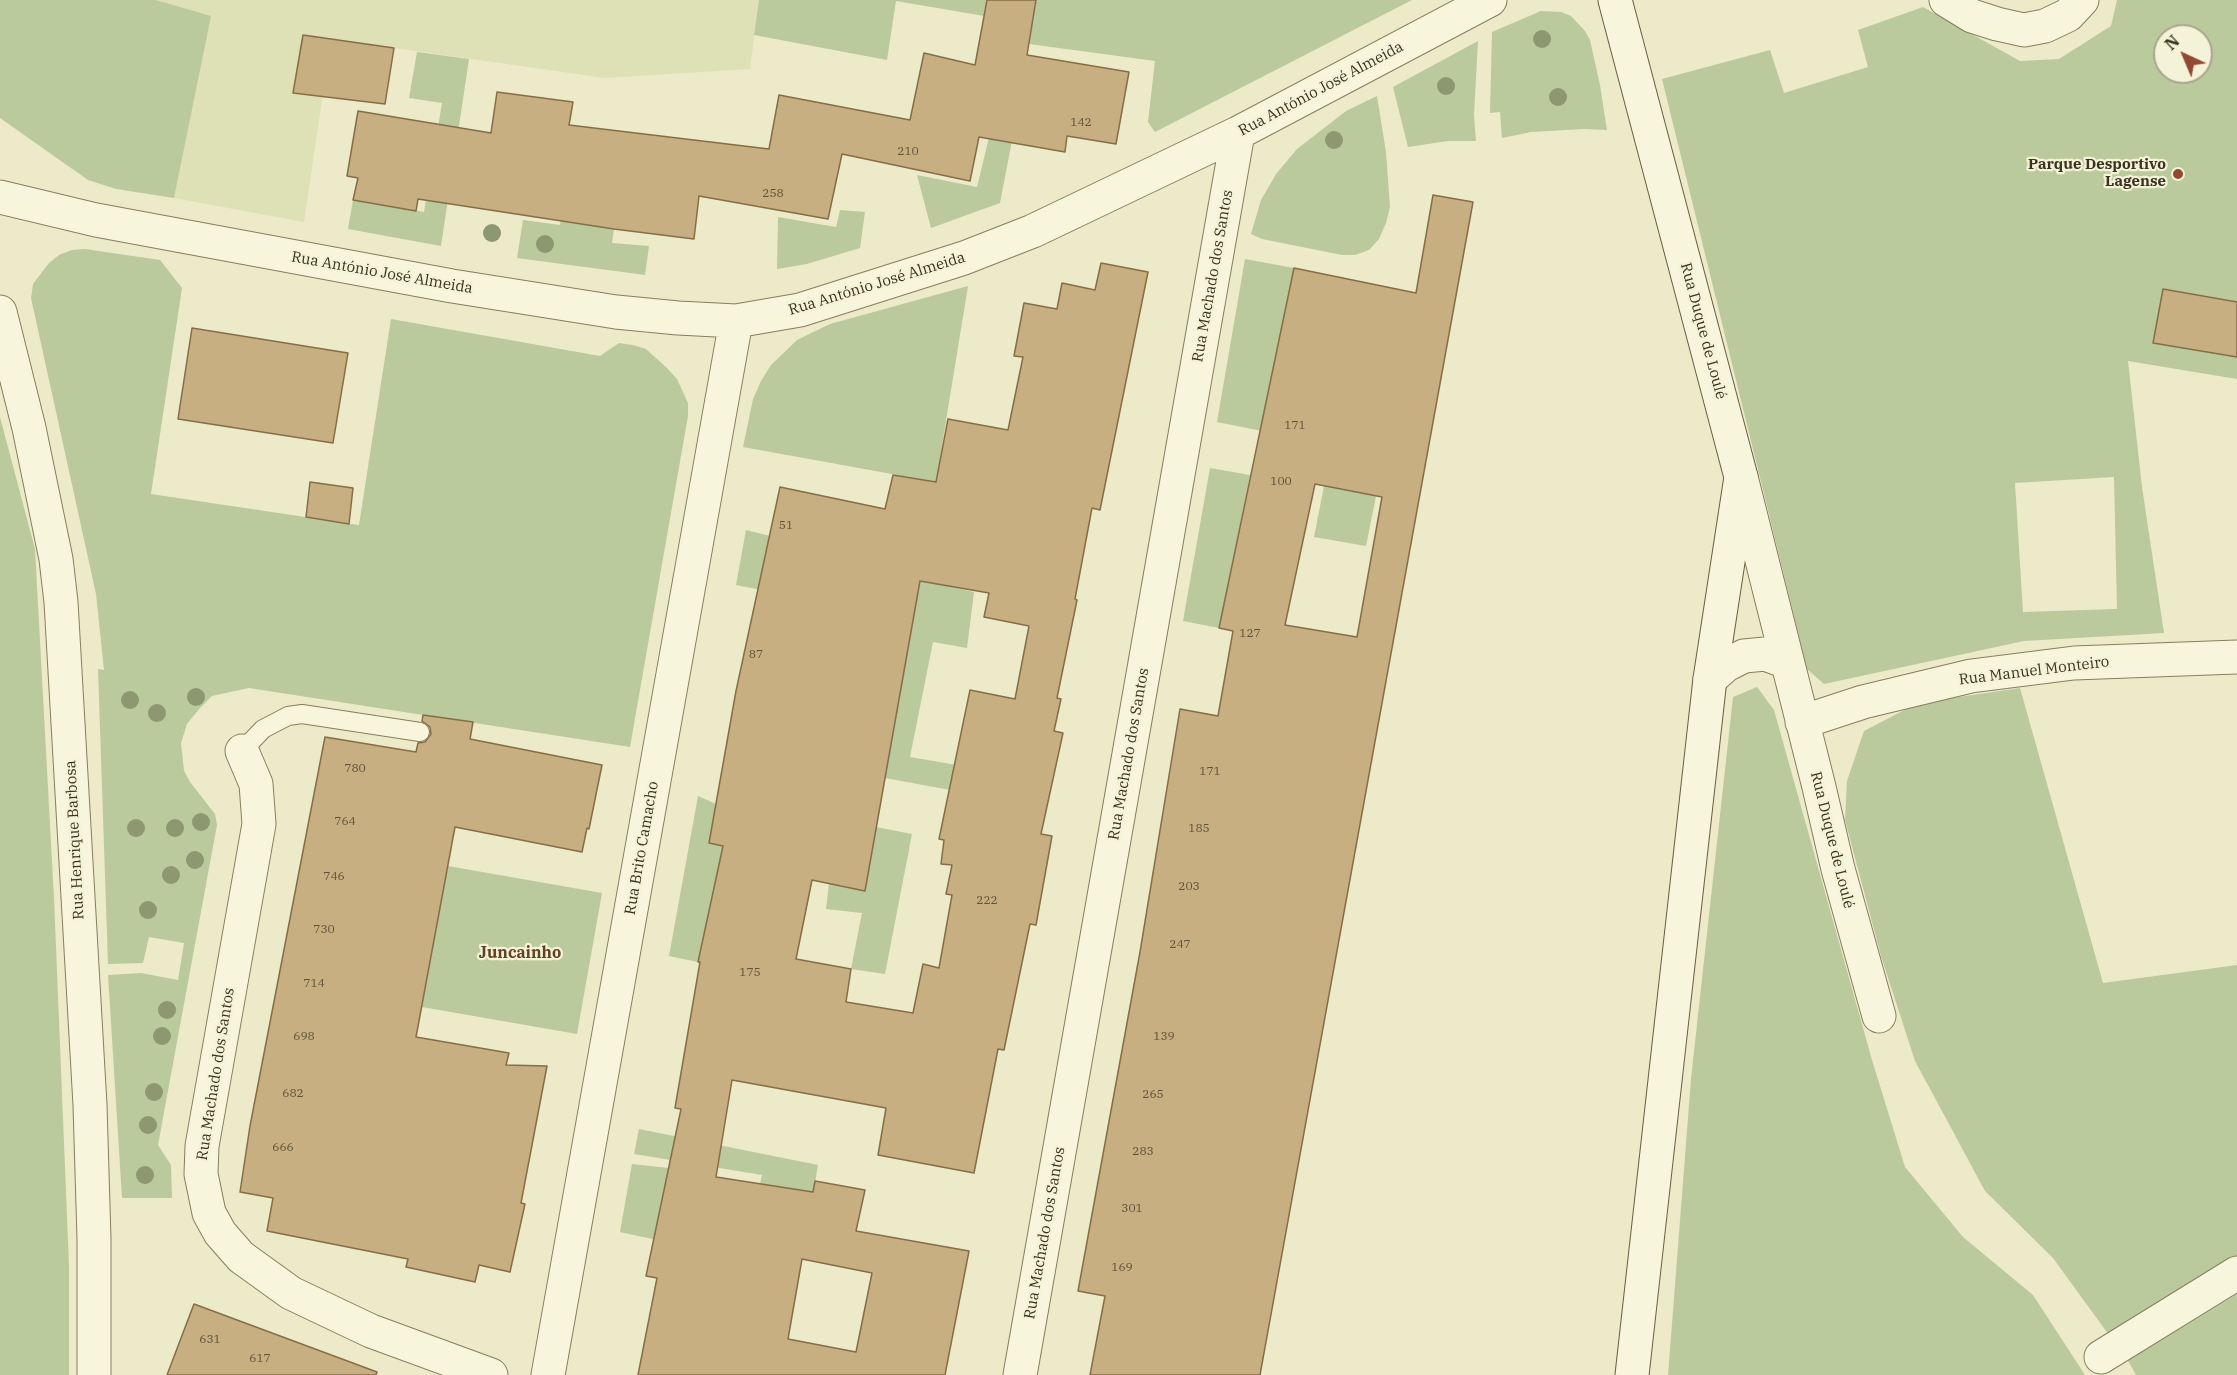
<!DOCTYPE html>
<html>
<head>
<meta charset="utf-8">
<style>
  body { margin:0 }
  #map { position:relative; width:2237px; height:1375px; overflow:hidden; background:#eceac9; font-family:"IBM Plex Serif",serif }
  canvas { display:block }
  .north { position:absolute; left:2153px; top:24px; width:60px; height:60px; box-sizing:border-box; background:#f4f3d8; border:2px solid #a9a68f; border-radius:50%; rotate:316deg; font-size:16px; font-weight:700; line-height:24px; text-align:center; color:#393221 }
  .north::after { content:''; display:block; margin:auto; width:21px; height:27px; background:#934832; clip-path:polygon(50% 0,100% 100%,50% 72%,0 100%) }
</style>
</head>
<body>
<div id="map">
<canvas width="2237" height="1375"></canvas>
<div class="north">N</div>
</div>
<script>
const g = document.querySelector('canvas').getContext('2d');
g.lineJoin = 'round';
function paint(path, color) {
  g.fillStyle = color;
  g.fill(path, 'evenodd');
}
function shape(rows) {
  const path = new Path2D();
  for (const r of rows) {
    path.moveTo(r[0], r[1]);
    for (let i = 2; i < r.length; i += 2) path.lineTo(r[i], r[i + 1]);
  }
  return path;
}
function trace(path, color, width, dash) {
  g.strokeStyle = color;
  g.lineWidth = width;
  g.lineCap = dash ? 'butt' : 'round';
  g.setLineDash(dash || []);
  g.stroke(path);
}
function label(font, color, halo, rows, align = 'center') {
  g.font = font + ' "IBM Plex Serif",serif';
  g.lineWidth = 4.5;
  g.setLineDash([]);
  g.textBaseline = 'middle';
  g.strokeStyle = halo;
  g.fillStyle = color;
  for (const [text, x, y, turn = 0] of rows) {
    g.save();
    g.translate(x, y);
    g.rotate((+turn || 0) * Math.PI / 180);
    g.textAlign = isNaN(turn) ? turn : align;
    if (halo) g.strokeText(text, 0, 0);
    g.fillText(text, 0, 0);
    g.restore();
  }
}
paint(shape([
  [156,0,759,0,750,69,605,78,331,39,304,222,174,198,210,16]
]), '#dee1b6');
paint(shape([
  [0,0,156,0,211,16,174,198,116,189,88,180,0,118],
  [759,0,987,0,984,16,896,1,887,60,754,35],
  [1036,0,1412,0,1155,132,1148,122,1155,61,1029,44],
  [2117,0,2237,0,2237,302,2163,289,2153,342,2237,357,2237,379,2128,361,2142,487,2164,633,2024,641,1824,684,1807,669,1662,79,1770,50,1784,93,1868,67,1858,30,1923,7,2020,61,2059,59,2111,26],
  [2165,36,2201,36,2201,72,2165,72],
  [2114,477,2117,609,2023,612,2015,483],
  [1541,11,1561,12,1571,16,1585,31,1590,40,1600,85,1607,130,1584,129,1531,132,1502,138,1500,112,1490,113,1492,32],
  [1478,41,1474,115,1476,141,1448,141,1408,147,1393,87],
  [417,52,469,59,441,246,348,229,353,200,424,212,442,103,409,98],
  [1377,96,1386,152,1390,207,1386,223,1379,239,1369,250,1355,255,1342,255,1262,239,1251,234,1261,200,1276,174,1297,149,1346,111],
  [993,121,1015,125,1000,203,931,228,917,175,977,187],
  [573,146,614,229,612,243,649,246,645,275,517,258,523,220,560,225],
  [840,210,865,212,860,248,807,264,777,269,778,217,836,227],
  [85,249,160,260,182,288,151,494,359,525,391,319,600,356,619,343,633,345,646,349,667,368,677,379,688,403,688,416,630,747,249,688,212,696,199,709,187,724,181,743,184,771,190,782,215,814,217,825,158,1145,171,1165,172,1198,122,1198,108,975,141,973,178,980,184,943,149,937,143,963,108,964,98,669,104,670,96,594,31,298,33,284,49,263,59,255,72,250],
  [1245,259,1294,268,1272,377,1282,435,1217,422],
  [968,286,936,482,743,447,753,399,761,381,771,365,797,340,830,324],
  [0,417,35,549,54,898,69,1265,69,1375,0,1375],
  [1210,468,1250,475,1219,628,1183,621],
  [1324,486,1376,496,1366,546,1314,537],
  [746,530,770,536,863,567,974,592,967,648,933,642,910,757,1004,773,999,799,885,778,912,620,736,585],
  [1757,687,1774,710,1872,1060,1905,1167,1963,1237,2033,1295,2085,1375,1668,1375,1691,1079,1733,697],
  [2020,688,2103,983,2237,965,2237,1375,2136,1375,2130,1364,2053,1258,1985,1191,1915,1061,1881,956,1845,820,1847,781,1864,731,1918,703],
  [698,796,716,804,710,843,814,862,865,891,876,827,912,834,885,974,851,969,862,913,826,909,829,884,812,880,806,912,723,895,698,962,669,956],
  [448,866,602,893,577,1034,422,1007],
  [639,1129,818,1165,811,1207,760,1184,762,1175,634,1154],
  [632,1164,669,1168,660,1208,657,1240,620,1232]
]), '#baca9d');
const building = shape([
  [987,0,1036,0,1027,55,1129,72,1116,144,1067,136,1065,152,979,137,970,181,842,154,828,219,699,196,694,239,614,229,418,199,416,211,353,200,358,178,347,176,358,111,491,133,497,92,573,102,569,125,769,149,779,95,910,120,924,53,975,65,987,0],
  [303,35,394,48,385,104,293,93,303,35],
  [1433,195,1473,202,1260,1375,1090,1375,1105,1296,1078,1291,1140,952,1180,709,1218,716,1233,631,1219,628,1294,268,1416,293,1433,195],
  [1315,484,1382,497,1357,637,1285,625,1315,484],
  [1101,263,1148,272,1100,510,1092,508,1075,599,1077,600,1057,698,1061,699,1054,731,1063,733,1041,834,1052,836,1036,925,1030,924,1004,1050,998,1049,974,1173,878,1155,886,1108,732,1080,716,1177,813,1192,815,1181,865,1190,856,1231,969,1251,945,1375,638,1375,657,1278,646,1276,681,1109,675,1108,700,962,698,962,723,846,709,843,736,691,780,487,885,509,893,475,936,482,948,419,1008,430,1023,357,1014,356,1024,303,1057,309,1062,283,1095,290,1101,263],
  [920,581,989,593,984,617,1029,626,1015,699,970,690,939,839,944,840,941,864,952,865,946,894,952,895,939,968,923,964,913,1013,846,1002,851,969,796,959,812,880,865,891,920,581],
  [802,1259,872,1273,856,1352,788,1339,802,1259],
  [2163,289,2237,302,2237,357,2153,343,2163,289],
  [192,328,348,353,333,443,178,419,192,328],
  [310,482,353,488,349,524,306,517,310,482],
  [423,715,473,722,470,739,602,765,589,829,587,828,582,852,455,827,416,1037,509,1053,506,1065,547,1066,521,1203,525,1204,510,1272,479,1265,475,1282,406,1267,408,1259,267,1231,273,1198,240,1192,250,1126,325,737,416,752,418,743,425,742,431,734,430,727,422,721,423,715],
  [194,1304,377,1372,376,1375,167,1375,194,1304]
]);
paint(building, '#c8af81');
trace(building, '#856e46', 1.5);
const lane = shape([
  [242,751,263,729,288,716,302,714,420,732]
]);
const street = shape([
  [1946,0,1972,16,1997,24,2024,30,2045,26,2068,15,2082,0],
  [0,197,96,220,452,286,616,312,678,318,736,321,800,310,964,258,1033,231,1238,133,1490,0],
  [0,312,29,428,56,559,61,602,90,1105,94,1239,94,1375],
  [1741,477,1819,787,1838,869,1879,1016],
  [1710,679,1726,665,1744,656,1765,654,1787,662],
  [1802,722,1863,702,1971,676,2074,663,2237,657],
  [242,751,256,784,259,824,202,1146,201,1174,209,1213,220,1233,241,1257,291,1293,371,1331,491,1375],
  [2101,1357,2237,1273],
  [548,1375,736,321],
  [1020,1375,1238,133]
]);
const secondary = shape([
  [1615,0,1741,477,1710,679,1632,1375]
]);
trace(lane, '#877e5e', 20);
trace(street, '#877e5e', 35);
trace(secondary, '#695f41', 35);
trace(lane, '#f7f5dc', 18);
trace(street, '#f7f5dc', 33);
trace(secondary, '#f7f5dc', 33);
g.fillStyle = '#8d9871';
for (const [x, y] of [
  [1542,39],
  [1446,86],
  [1558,97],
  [1334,140],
  [492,233],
  [545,244],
  [196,697],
  [130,700],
  [157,713],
  [201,822],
  [136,828],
  [175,828],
  [195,860],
  [171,875],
  [148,910],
  [167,1010],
  [162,1036],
  [154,1092],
  [148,1125],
  [145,1175]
]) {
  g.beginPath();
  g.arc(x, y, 9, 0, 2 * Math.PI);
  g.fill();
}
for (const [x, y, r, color] of [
  [2178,174,6,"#934832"]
]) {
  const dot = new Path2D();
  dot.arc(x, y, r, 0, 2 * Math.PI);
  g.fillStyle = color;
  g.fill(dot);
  trace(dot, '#f4f3d8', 2);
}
label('12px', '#5d5139', null, [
  ["142",1081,123],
  ["210",908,152],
  ["258",773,194],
  ["171",1295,426],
  ["100",1281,482],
  ["51",786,526],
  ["127",1250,634],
  ["87",756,655],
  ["780",355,769],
  ["171",1210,772],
  ["764",345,822],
  ["185",1199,829],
  ["746",334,877],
  ["203",1189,887],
  ["222",987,901],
  ["730",324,930],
  ["247",1180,945],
  ["175",750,973],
  ["714",314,984],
  ["698",304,1037],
  ["139",1164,1037],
  ["682",293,1094],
  ["265",1153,1095],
  ["666",283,1148],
  ["283",1143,1152],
  ["301",1132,1209],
  ["169",1122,1268],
  ["631",210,1340],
  ["617",260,1359]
]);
label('15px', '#393221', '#f4f3d8', [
  ["Rua António José Almeida",1321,89,-28],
  ["Rua António José Almeida",382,273,10],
  ["Rua Machado dos Santos",1213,276,-80],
  ["Rua António José Almeida",877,284,-17],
  ["Rua Duque de Loulé",1703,331,75],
  ["Rua Manuel Monteiro",2034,671,-7],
  ["Rua Machado dos Santos",1129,754,-80],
  ["Rua Henrique Barbosa",75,840,-93],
  ["Rua Duque de Loulé",1832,840,76],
  ["Rua Brito Camacho",642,848,-80],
  ["Rua Machado dos Santos",216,1074,-81],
  ["Rua Machado dos Santos",1045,1233,-80]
]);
label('bold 15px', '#393221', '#f4f3d8', [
  ["Parque Desportivo",2166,165],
  ["Lagense",2166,182]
], 'right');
label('bold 16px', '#634023', '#f4f3d8', [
  ["Juncainho",520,953]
]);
</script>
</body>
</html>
